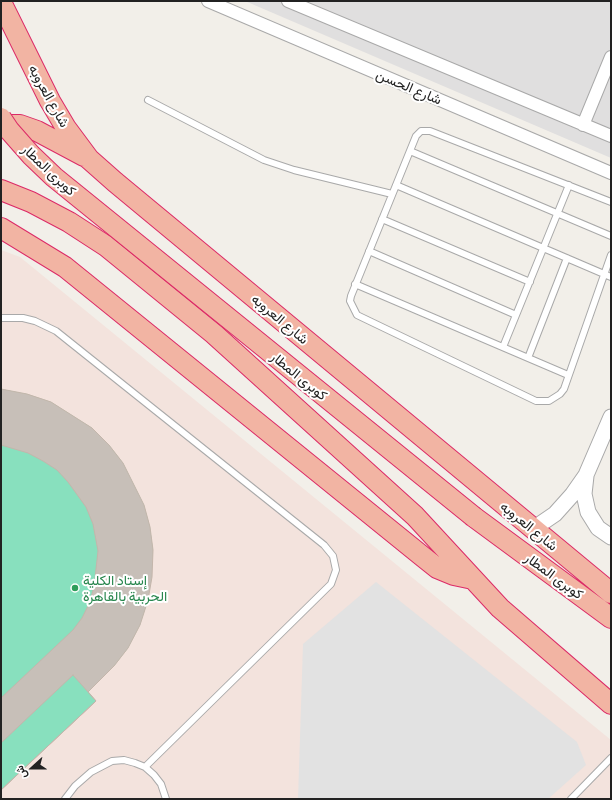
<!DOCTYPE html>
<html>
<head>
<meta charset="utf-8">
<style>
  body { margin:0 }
  #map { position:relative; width:612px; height:800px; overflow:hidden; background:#f2efe9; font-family:Barlow,Vazirmatn,sans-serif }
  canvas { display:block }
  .frame { position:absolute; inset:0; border:2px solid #222; pointer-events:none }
  .north { position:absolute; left:12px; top:748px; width:40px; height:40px; -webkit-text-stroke:3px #fff; paint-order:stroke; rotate:249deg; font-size:11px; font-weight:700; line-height:16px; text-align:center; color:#222 }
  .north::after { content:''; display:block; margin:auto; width:14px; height:18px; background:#222; clip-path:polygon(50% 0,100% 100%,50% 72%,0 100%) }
</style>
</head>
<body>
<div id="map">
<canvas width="612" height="800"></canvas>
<div class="frame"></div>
<div class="north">ش</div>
</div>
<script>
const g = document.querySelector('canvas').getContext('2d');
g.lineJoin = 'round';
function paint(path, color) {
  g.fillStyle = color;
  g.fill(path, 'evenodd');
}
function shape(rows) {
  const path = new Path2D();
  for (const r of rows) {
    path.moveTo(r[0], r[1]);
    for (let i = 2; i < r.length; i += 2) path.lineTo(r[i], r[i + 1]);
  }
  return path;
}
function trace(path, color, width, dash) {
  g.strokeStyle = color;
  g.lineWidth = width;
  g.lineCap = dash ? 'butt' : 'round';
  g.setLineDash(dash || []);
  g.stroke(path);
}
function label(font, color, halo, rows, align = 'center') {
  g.font = font + ' Barlow,Vazirmatn,sans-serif';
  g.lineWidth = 4;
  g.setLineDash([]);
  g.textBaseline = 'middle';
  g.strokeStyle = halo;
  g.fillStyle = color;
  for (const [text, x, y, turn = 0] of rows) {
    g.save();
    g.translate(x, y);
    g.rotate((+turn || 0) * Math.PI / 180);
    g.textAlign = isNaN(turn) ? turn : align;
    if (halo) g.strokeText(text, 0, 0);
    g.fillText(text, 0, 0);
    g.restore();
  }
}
paint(shape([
  [245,1,611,1,611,158]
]), '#e0dfdf');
paint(shape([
  [1,250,20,257,611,740,611,799,1,799]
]), '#f3e3dd');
paint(shape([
  [1,389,27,394,51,402,92,428,109,445,123,463,144,505,150,527,153,550,148,600,140,625,128,648,114,666,88,691,96,701,1,790]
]), '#88e0be');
paint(shape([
  [376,582,577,742,586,765,548,799,298,799,303,644]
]), '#e2e2e2');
const building = shape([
  [1,389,27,394,51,402,92,428,109,445,123,463,144,505,150,527,153,550,152,577,148,600,140,625,128,648,114,666,88,692,96,701,1,790,1,698,73,630,82,618,89,604,94,587,98,551,93,524,86,507,68,482,57,470,43,461,28,453,1,445,1,389],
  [73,675,96,701,1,790,1,743,73,675]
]);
paint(building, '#c7bfb8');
trace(building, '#c4b6ab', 1);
const service = shape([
  [148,100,264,160,294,170,392,194],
  [410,151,611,236],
  [396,185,611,277],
  [611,202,430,131,421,131,416,136,351,296,350,301,357,315,536,401,549,401,560,394,564,389,611,255],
  [382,219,530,282],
  [369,251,516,315],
  [355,284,568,375],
  [1,318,23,318,35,321,56,331,324,545,333,556,336,570,331,584,145,767],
  [503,347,569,185],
  [528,358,567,258],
  [65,799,75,786,91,772,112,761,124,760,135,763,145,767,154,775,161,784,166,799],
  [571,799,611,758]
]);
const minor = shape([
  [208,1,611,173],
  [288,1,611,136],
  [583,125,611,57]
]);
const tertiary = shape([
  [586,476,584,494,588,512,598,528,611,537],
  [533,529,555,514,572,495,586,475,611,417]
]);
const trunk = shape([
  [1,2,50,101,66,128,89,159,115,182,611,593],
  [1,125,20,125,37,131,84,156],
  [1,190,31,202,69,222,106,246,214,334,415,516,500,608,611,704],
  [1,228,65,267,422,556,437,568,454,575,473,579],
  [474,517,611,618]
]);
trace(service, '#a9a9a9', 8);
trace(minor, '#a9a9a9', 14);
trace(tertiary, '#a9a9a9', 17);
trace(trunk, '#dc2a67', 22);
trace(service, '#fff', 6);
trace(minor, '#fff', 12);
trace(tertiary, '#fff', 15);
trace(trunk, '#f2b4a3', 20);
const trunkBridge = shape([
  [1,118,9,130,31,155,54,177,474,517]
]);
trace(trunkBridge, '#dc2a67', 22, []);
trace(trunkBridge, '#f2b4a3', 20);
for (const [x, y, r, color] of [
  [75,588,4,"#2e9e5b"]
]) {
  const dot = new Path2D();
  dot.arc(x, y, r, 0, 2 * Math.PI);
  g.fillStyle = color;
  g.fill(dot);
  trace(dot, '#fff', 1.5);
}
label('14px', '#222', '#fff', [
  ["شارع الحسن",409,87,23],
  ["شارع العروبه",49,96,61],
  ["كوبرى المطار",49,170,43],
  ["شارع العروبه",280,319,40],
  ["كوبرى المطار",299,376,39],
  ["شارع العروبه",529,526,39],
  ["كوبرى المطار",554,576,36]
]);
label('14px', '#27864d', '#fff', [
  ["إستاد الكلية",83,580],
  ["الحربية بالقاهرة",83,596]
], 'left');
</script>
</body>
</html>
